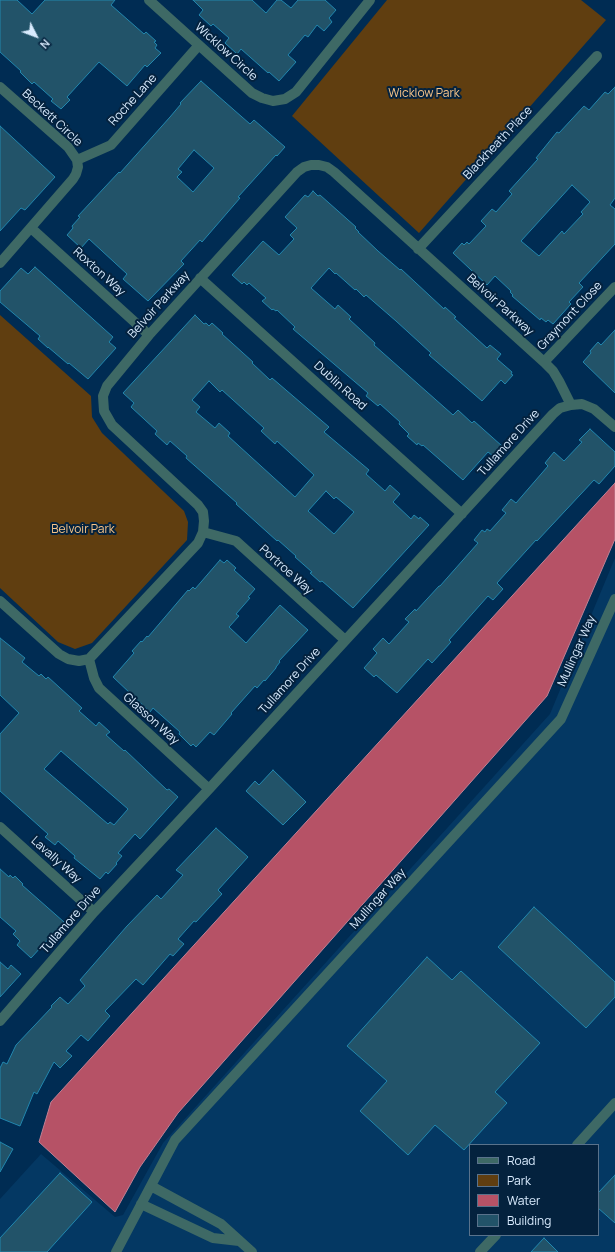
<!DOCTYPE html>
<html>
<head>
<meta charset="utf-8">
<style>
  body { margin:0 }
  #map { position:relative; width:615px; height:1252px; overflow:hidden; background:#002c53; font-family:Manrope,sans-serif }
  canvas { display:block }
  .legend { position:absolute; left:469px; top:1144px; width:130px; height:92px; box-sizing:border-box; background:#04223e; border:1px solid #59728b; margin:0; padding:5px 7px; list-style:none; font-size:12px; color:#d9ebfe }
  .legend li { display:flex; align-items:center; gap:8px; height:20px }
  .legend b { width:20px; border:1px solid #59728b }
  .north { position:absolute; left:16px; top:16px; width:40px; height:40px; -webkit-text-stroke:3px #04223e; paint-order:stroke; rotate:132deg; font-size:11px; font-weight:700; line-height:16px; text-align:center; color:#d9ebfe }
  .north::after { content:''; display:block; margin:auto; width:14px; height:18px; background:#d9ebfe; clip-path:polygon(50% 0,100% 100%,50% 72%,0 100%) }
</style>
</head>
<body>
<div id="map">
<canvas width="615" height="1252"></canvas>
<ul class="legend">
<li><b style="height:5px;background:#3e6965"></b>Road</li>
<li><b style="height:11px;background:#603e10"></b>Park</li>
<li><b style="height:11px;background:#b65266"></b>Water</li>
<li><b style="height:11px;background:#225369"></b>Building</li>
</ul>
<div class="north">N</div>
</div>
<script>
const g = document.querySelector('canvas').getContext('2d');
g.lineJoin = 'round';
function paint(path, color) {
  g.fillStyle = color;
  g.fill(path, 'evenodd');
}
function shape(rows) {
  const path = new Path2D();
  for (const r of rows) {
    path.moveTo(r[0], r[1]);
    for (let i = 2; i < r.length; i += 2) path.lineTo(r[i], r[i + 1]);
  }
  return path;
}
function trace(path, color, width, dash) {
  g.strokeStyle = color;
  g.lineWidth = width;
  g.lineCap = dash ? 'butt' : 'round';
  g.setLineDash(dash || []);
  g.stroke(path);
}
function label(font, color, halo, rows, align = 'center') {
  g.font = font + ' Manrope,sans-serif';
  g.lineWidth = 4;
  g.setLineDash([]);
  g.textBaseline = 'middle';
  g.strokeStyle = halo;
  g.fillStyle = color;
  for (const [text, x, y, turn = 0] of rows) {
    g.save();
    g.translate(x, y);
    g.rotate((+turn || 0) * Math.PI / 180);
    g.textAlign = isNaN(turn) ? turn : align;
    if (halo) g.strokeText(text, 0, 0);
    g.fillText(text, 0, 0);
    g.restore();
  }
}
paint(shape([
  [615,558,615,1252,0,1252,0,1199,41,1154,115,1217,123,1215,163,1143,550,714],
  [470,1145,598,1145,598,1235,470,1235]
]), '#043863');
paint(shape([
  [387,0,581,0,606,20,419,233,292,116],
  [0,315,91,396,92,417,102,433,184,511,188,522,187,540,92,643,75,649,58,642,0,588]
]), '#603e10');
const water = shape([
  [615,483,615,539,547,696,178,1113,140,1167,115,1212,39,1142,51,1102,615,483]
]);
paint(water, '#b65266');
trace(water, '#c08094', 1);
const building = shape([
  [0,0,17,0,32,14,45,0,115,0,111,5,144,34,146,32,156,41,154,42,157,45,155,48,161,53,147,67,145,65,127,86,99,62,67,97,70,100,61,109,51,101,53,99,34,82,32,84,20,72,21,71,0,52,0,0],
  [193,0,252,0,266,13,277,0,281,0,291,8,298,0,325,0,336,10,329,18,332,22,324,31,317,25,308,37,305,35,288,55,296,62,279,81,269,72,268,73,241,49,237,54,225,43,229,38,213,24,211,26,199,15,203,10,193,0],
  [201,81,250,124,254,120,285,147,277,156,276,155,238,197,240,198,202,242,200,240,181,261,184,264,148,301,123,279,127,274,89,239,81,248,67,235,73,228,72,226,80,217,78,216,104,188,119,172,120,173,170,117,181,104,180,103,201,81],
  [194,150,214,168,193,192,177,177,182,172,178,169,194,150],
  [615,87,615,198,610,205,615,209,615,244,579,283,583,287,569,302,571,304,553,324,548,320,546,322,541,318,540,320,512,296,513,295,510,292,511,291,495,276,487,285,453,253,462,243,464,245,467,242,469,244,486,226,481,221,492,209,496,212,512,194,509,191,538,159,536,158,557,132,559,133,584,106,589,110,605,92,608,94,615,87],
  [572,185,590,202,581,212,583,214,564,234,562,231,539,256,521,241,572,185],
  [0,126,55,177,25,210,21,208,0,231,0,126],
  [313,191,318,196,320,195,356,227,355,228,359,232,358,232,378,251,400,270,401,269,444,309,445,307,456,317,454,318,487,348,490,345,501,354,497,359,512,372,511,374,513,375,505,384,501,380,482,401,429,355,431,353,396,321,366,295,364,297,356,289,355,290,336,273,335,274,329,268,311,288,335,309,338,305,351,317,349,319,375,343,374,345,453,415,458,410,472,423,474,421,502,446,493,456,488,452,463,480,423,445,422,446,418,443,417,445,407,436,409,434,399,424,400,422,380,404,378,406,366,396,368,393,293,329,295,327,277,310,276,311,273,309,272,310,262,301,266,298,249,283,247,285,244,282,242,284,232,275,263,241,279,255,294,239,290,235,297,228,285,217,305,195,308,197,313,191],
  [35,267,113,337,109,342,116,348,88,379,69,363,68,364,48,347,48,348,38,339,40,336,0,302,0,291,21,268,28,274,35,267],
  [195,315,204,324,206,323,209,326,212,323,223,333,222,334,253,362,252,363,270,380,272,378,329,427,324,432,369,470,366,474,385,491,390,485,400,494,393,502,411,519,414,515,419,519,420,517,429,525,353,608,322,581,320,582,310,573,312,572,295,557,296,556,278,540,277,541,236,504,237,503,186,458,187,456,170,441,167,445,155,434,157,431,131,407,134,403,123,393,195,315],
  [209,381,220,392,222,390,264,428,261,431,275,444,277,441,314,475,295,497,228,436,230,433,219,423,215,428,196,412,200,407,192,400,209,381],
  [326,491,334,499,336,497,354,512,334,534,308,511,326,491],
  [615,330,615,393,583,362,591,353,590,351,598,342,601,345,615,330],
  [590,429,615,452,615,466,599,484,594,480,537,541,536,540,497,583,503,589,493,600,488,596,449,640,451,642,432,663,428,659,397,693,376,675,374,677,364,668,377,653,373,649,383,638,389,644,409,622,405,619,415,609,416,611,439,586,440,586,478,543,474,540,482,530,485,532,487,529,490,531,506,513,502,510,511,499,516,503,548,466,545,463,554,452,564,461,582,442,579,440,590,429],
  [220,560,224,563,227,560,236,568,234,570,255,589,248,597,250,598,236,614,239,616,229,627,246,643,280,605,308,630,279,661,280,662,276,667,276,668,265,681,264,680,257,688,255,686,231,713,232,714,214,735,210,732,196,747,193,744,191,746,179,734,180,732,153,708,150,712,113,677,134,653,132,651,141,641,142,642,147,636,148,637,188,590,189,591,193,587,195,589,220,560],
  [0,638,25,658,22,662,39,676,41,674,46,679,48,677,82,708,79,711,96,726,99,722,110,732,106,735,124,751,125,750,167,790,169,789,178,797,140,839,135,834,118,853,122,856,116,863,117,864,108,874,106,872,100,879,74,858,75,856,58,841,55,845,45,837,48,834,0,791,0,734,19,713,0,695,0,638],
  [61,751,128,809,114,825,110,822,108,824,44,769,61,751],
  [273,770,306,802,283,825,246,791,255,781,259,785,273,770],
  [216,828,248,857,218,890,222,894,196,922,194,921,178,939,184,944,173,956,170,954,143,985,136,979,105,1011,110,1016,88,1041,81,1035,66,1051,72,1056,60,1068,54,1062,37,1094,34,1092,20,1126,0,1118,0,1068,3,1062,7,1064,16,1045,52,1007,51,1006,60,997,68,1004,85,986,80,980,127,926,157,895,161,899,183,875,176,870,216,828],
  [0,869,9,877,10,875,13,878,15,876,23,884,22,885,64,922,31,958,17,945,20,941,13,934,16,931,0,917,0,869],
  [534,907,615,982,615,997,586,1028,498,947,534,907],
  [427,957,452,980,461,971,540,1043,495,1092,507,1103,464,1150,435,1125,408,1155,360,1111,387,1081,347,1046,427,957],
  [0,962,8,969,11,965,21,974,0,997,0,962],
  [0,1142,13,1149,0,1172,0,1142],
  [60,1173,92,1202,47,1252,0,1252,0,1238,60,1173],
  [615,1175,615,1223,598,1208,598,1193,615,1175],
  [544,1238,558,1252,531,1252,544,1238]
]);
paint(building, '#225369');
trace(building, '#2187ae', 1);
trace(shape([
  [149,0,252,93,262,98,273,101,285,99,296,92,370,0],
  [0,87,68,147,77,160,78,167,76,174,73,179,0,263],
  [77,160,111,145,199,45],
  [31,228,149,335],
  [418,249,597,56],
  [200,278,462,514],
  [544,362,615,287],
  [203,532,236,541,345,640],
  [0,601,59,654,68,659,79,661,89,659,198,543,203,532,204,521,203,512,198,505,112,425,104,411,103,396,107,386,149,335,297,172,304,167,311,165,319,165,327,167,334,172,544,362,553,371,559,381,571,405],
  [89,659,94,678,99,688,209,789],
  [0,827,94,912],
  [0,1021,94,912,209,789,553,414,560,408,571,405,582,404,594,409,615,427],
  [577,1145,615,1103],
  [151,1186,221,1224,252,1252],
  [141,1204,213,1238,239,1241],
  [116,1252,175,1140,561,719,615,599],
  [480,1252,496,1235]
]), '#3e6965', 10);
label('12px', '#d9ebfe', '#04223e', [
  ["Wicklow Circle",226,52,42],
  ["Roche Lane",133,100,-48],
  ["Beckett Circle",52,118,43],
  ["Blackheath Place",498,143,-47],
  ["Roxton Way",99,272,42],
  ["Belvoir Parkway",159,305,-48],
  ["Belvoir Parkway",500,305,42],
  ["Graymont Close",570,316,-47],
  ["Dublin Road",340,386,42],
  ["Tullamore Drive",509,443,-48],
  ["Portroe Way",286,570,42],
  ["Mullingar Way",577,651,-66],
  ["Tullamore Drive",290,681,-48],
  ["Glasson Way",151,719,42],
  ["Lavally Way",56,860,42],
  ["Mullingar Way",378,899,-48],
  ["Tullamore Drive",71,920,-49]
]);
label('12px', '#f9c589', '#04223e', [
  ["Wicklow Park",424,94],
  ["Belvoir Park",83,530]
]);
</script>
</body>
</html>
